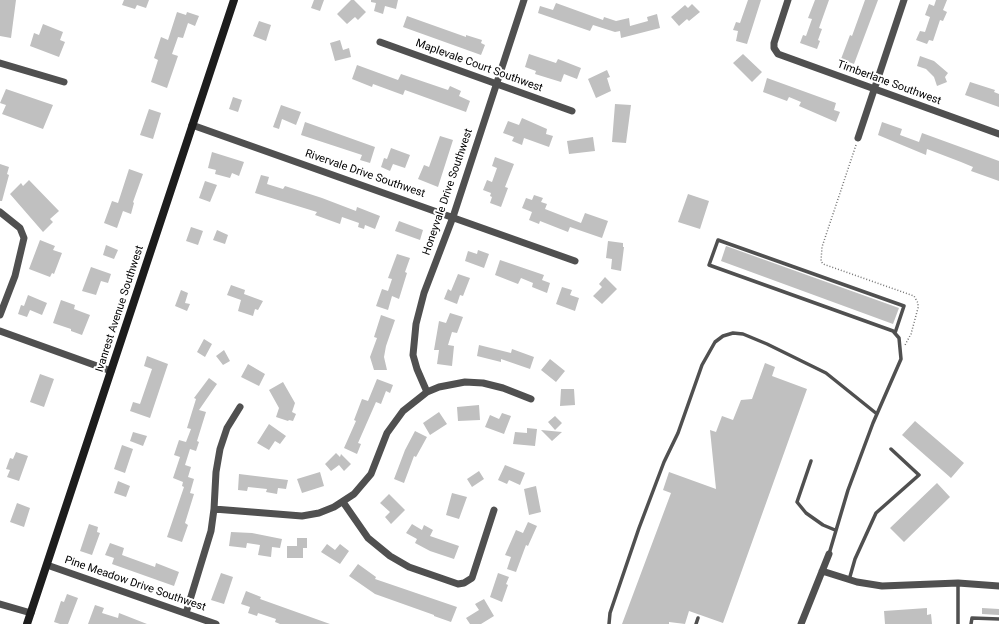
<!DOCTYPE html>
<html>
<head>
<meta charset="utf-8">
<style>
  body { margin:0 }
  canvas { display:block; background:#fff }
</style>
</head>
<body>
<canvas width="999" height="624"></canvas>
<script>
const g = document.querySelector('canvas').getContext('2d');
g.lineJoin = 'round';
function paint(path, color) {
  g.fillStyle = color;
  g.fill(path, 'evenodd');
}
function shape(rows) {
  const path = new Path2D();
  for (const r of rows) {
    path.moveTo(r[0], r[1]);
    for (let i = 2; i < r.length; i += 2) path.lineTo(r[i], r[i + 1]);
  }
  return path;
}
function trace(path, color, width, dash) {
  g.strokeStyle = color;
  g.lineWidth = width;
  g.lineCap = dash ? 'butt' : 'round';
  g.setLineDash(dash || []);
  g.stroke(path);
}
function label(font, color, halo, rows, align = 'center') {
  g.font = font + ' Roboto,sans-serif';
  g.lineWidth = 4;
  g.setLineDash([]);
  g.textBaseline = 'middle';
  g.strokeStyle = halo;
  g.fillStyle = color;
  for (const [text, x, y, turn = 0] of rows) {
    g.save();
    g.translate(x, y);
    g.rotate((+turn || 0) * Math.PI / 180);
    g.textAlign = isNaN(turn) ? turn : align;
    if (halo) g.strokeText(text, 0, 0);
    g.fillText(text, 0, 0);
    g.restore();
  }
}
paint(shape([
  [0,0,16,0,11,38,0,36],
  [124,0,149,0,146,8,137,5,135,9,122,5],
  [314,0,324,0,320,11,311,8],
  [351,0,354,0,366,12,358,20,355,17,347,24,337,14],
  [371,0,398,0,396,9,385,6,383,14,374,11,376,3,371,2],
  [748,0,761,0,747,44,736,41,738,31,733,30,736,22,740,23],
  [815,0,829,0,819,28,822,29,818,40,820,41,817,49,800,43,803,35,806,36,812,19,808,18],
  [865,0,878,0,854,64,841,59,850,35,852,36],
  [936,0,947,0,943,10,947,12,943,21,940,20,933,41,929,40,927,44,916,40,920,31,925,32,930,17,925,15,929,4,934,6],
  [556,3,603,20,604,17,616,21,629,18,630,26,648,21,647,17,657,14,660,28,621,38,620,31,615,32,593,25,590,31,538,13,540,6,553,10],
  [692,4,700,12,689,21,687,19,679,26,671,17,685,5,688,8],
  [177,12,186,15,187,12,199,16,195,26,188,23,183,38,178,37,172,54,178,56,167,88,151,82,158,60,154,58,161,37,168,40],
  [407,16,466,37,466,35,482,40,481,43,485,45,481,55,403,27],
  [259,21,271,25,266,41,253,36],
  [43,24,63,32,60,40,65,42,59,57,30,46,34,33,39,35],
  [340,40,343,50,349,48,351,57,335,61,330,43],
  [529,54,556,63,558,59,581,68,577,79,564,74,561,82,535,74,536,71,525,67],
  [743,54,762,72,752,82,733,63],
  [920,56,934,61,948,73,945,77,947,82,937,86,934,77,926,69,917,66],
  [357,65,398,80,401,74,448,90,450,86,461,91,459,96,470,101,466,112,405,90,403,95,373,84,372,87,352,79],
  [607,70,610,77,607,78,611,91,596,98,588,79],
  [767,78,836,103,834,110,840,112,836,122,799,106,801,102,789,97,787,101,763,92],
  [970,82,995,90,994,92,999,94,999,107,965,95],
  [6,89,53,105,43,129,2,114,6,105,0,103],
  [233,97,242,100,238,112,229,109],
  [615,104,631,105,626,143,612,142],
  [281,105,301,112,296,125,282,119,279,129,273,127],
  [149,109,161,113,153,139,140,135],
  [522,118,547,129,546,134,553,136,549,147,524,138,522,145,512,141,514,137,503,133,508,121,519,125],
  [305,122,375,147,370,163,360,160,362,155,301,135],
  [882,122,902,129,900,135,919,142,922,133,999,161,999,181,971,171,973,167,961,162,927,149,926,155,878,135],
  [440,136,453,140,438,187,418,179,424,165,429,167],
  [593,137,595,151,569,154,567,141],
  [391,148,410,155,405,168,393,164,390,171,381,167,384,158,387,159],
  [212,152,244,162,239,176,232,173,230,178,215,174,216,170,208,168],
  [495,157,514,164,505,187,508,188,501,207,490,203,492,197,490,196,491,193,483,190,487,180,492,182,497,168,492,166],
  [0,164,9,167,7,174,9,175,2,201,0,201],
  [129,169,143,174,133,202,134,203,131,214,123,211,117,228,104,223,112,201,118,203],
  [261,175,269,177,267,184,283,189,285,186,322,198,356,211,357,207,380,216,375,229,365,225,364,229,358,227,359,223,342,217,340,224,315,215,317,212,255,193],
  [29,180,59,211,50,219,53,222,43,232,10,194,21,183,23,186],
  [205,181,217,185,210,202,199,198],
  [688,194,709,201,700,229,678,222],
  [534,195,543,198,541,202,547,204,545,209,581,223,585,213,608,221,602,238,570,227,568,232,540,221,539,224,529,220,532,212,522,208,526,198,532,200],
  [399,221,423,230,420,240,395,231],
  [191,227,203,231,198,245,186,241],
  [217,230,228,235,225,244,213,240],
  [40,240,55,246,53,250,62,253,54,274,52,273,50,277,29,269],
  [608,241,623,243,623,247,624,247,621,271,611,269,612,259,606,258],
  [106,245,118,250,114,259,103,255],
  [726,246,899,308,893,324,721,261],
  [478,250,489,254,484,268,465,261,468,251,477,254],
  [397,254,410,258,405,272,407,273,399,299,392,296,388,310,376,306,382,289,388,291,392,279,388,278],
  [500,260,544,275,542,280,550,283,547,293,532,287,533,283,521,278,518,284,495,275],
  [91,267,111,274,108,283,101,281,96,295,82,291],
  [458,274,470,278,463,296,460,295,457,304,444,299,448,289,451,291],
  [605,277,617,289,602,304,593,296,602,287,599,284],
  [231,285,245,290,244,294,263,301,258,310,255,309,253,316,238,311,241,300,227,295],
  [562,287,572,290,570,295,579,298,575,311,556,304],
  [181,290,188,293,185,303,190,304,187,311,175,306],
  [28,295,47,303,42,315,30,310,27,317,18,314,21,305,24,306],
  [61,300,75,305,74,309,90,315,82,335,71,331,71,329,53,323],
  [450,313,463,317,457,333,452,332,448,345,454,346,452,366,437,364,439,350,434,350,439,321,446,323],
  [381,315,395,320,386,346,384,357,387,370,374,370,370,357,377,338,374,337],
  [204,339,212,344,205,357,197,352],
  [479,345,511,353,512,349,534,357,530,369,501,359,501,362,477,356],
  [224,350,230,361,223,365,216,356],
  [147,356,168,364,150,418,130,411,133,402,140,404,152,369,144,366],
  [550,359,565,371,556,382,541,370],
  [765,363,775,367,772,376,807,389,723,623,689,611,685,624,669,622,669,624,622,624,671,493,663,490,669,472,716,489,710,430,716,432,722,416,733,420,741,400,752,399],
  [248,364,265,374,259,386,241,377],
  [40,374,54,379,44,407,30,402],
  [209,378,217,384,199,410,206,412,197,441,199,442,196,451,190,449,185,465,191,467,188,477,194,479,190,493,194,494,185,523,188,525,182,542,167,537,184,487,182,486,183,482,173,478,180,457,174,455,179,440,186,442,191,429,187,428,196,399,194,398],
  [377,379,393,385,390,393,386,391,381,404,376,402,358,443,361,444,357,454,344,448,356,421,354,420,362,399,368,401],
  [283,382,295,403,292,412,296,414,293,421,289,420,288,421,276,417,279,408,269,390],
  [561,389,574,389,575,405,560,406],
  [479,405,480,420,458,421,457,407],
  [439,412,447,424,430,435,423,423],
  [502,413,511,416,504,434,485,427,490,415,499,419],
  [555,416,562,423,555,430,548,422],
  [915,421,964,463,951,478,902,435],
  [269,424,286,436,280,444,275,441,269,450,257,443],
  [527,428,537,429,535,446,513,444,515,432,527,433],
  [541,430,562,432,552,441],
  [415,431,427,437,416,457,414,456,404,483,394,479,405,450],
  [133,432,147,436,143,446,130,441],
  [122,445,133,449,125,473,114,469],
  [16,452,28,456,19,481,7,477,10,470,6,469,10,458,13,459],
  [336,453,340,457,341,454,351,464,344,471,339,465,331,471,325,464],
  [505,465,525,473,520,485,509,480,507,484,498,480],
  [479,471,484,479,472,487,467,479],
  [320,472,324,486,302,493,297,479],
  [239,474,288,480,286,489,278,488,277,494,266,492,267,489,248,487,247,491,238,490],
  [118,481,130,486,126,497,114,493],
  [937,483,950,497,904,542,890,528],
  [536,486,541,512,529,515,524,489],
  [452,493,467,497,459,519,446,515],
  [389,494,405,510,391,524,385,517,390,512,380,503],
  [17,503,30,508,24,527,10,522],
  [528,522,537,526,528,546,526,545,516,572,507,569,511,557,505,555,516,530,523,533],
  [89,524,98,527,97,532,100,533,92,555,80,551],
  [412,524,422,530,424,525,433,530,430,536,459,546,454,559,430,551,415,543,417,539,406,533],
  [231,532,252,533,282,539,280,548,272,547,271,557,258,555,260,545,247,543,246,548,229,546],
  [297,538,307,538,307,548,303,548,303,558,287,558,287,546,297,546],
  [110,543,124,548,122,555,155,567,156,563,179,572,174,586,112,564,114,558,105,555],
  [327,544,335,550,340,544,349,551,340,564,321,552],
  [358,564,376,577,375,579,457,607,451,622,434,616,434,615,375,594,349,576],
  [221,573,233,577,224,604,211,600],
  [498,573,509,577,506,584,508,585,502,602,490,597],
  [246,591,261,597,260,599,330,624,280,624,275,622,276,619,258,613,257,616,248,613,250,607,241,604],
  [67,594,78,598,68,624,60,624,54,622,61,601,64,602],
  [484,599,494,616,481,624,470,624,466,618,479,610,475,604],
  [95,605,104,608,102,613,118,618,119,613,147,624,88,624],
  [927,608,927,615,931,614,932,624,885,624,884,611],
  [982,608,999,609,999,615,982,614]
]), '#c0c0c0');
trace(shape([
  [856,145,822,247,821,261,823,264,914,296,918,303,918,308,911,334,905,345]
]), '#727272', 1.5, [1, 2]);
trace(shape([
  [811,461,797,502,806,513,823,525,835,530],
  [829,554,848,490,873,423,901,359,899,338,893,331,709,265,718,240,904,306,895,333],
  [849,580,855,559,876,513,919,475,891,449],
  [609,624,610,613,639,528,664,462,678,433,702,365,715,342,723,336,733,333,743,334,767,344,826,373,877,414],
  [696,624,698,618],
  [958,624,958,583],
  [971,624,972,618,999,619]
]), '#505050', 3.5);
trace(shape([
  [788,0,774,43,774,48,778,54,999,134],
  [380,42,572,111],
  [0,63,64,82],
  [192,125,575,261],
  [858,138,904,0],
  [0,212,20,228,24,238,15,276,0,315],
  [0,331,111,371],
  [427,392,417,369,413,355,416,324,424,293,453,217,524,0],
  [343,502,368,538,390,556,409,567,458,584,464,583,472,578,494,510],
  [214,509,302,516,319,513,334,507,354,494,371,474,387,433,403,411,427,392,439,387,465,382,483,383,503,388,531,399],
  [47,565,216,624],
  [822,571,857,582,882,586,958,583,999,586],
  [0,604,31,613],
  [186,613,211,531,214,509,216,472,220,449,227,428,240,407],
  [801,624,829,554]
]), '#505050', 7);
trace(shape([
  [27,624,234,0]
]), '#1d1d1d', 8);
label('11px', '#000', '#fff', [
  ["Maplevale Court Southwest",479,66,20],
  ["Timberlane Southwest",889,83,20],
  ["Rivervale Drive Southwest",365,174,19],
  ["Honeyvale Drive Southwest",448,192,-71],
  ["Ivanrest Avenue Southwest",120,309,-72],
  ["Pine Meadow Drive Southwest",135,584,19]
]);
</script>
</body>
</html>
